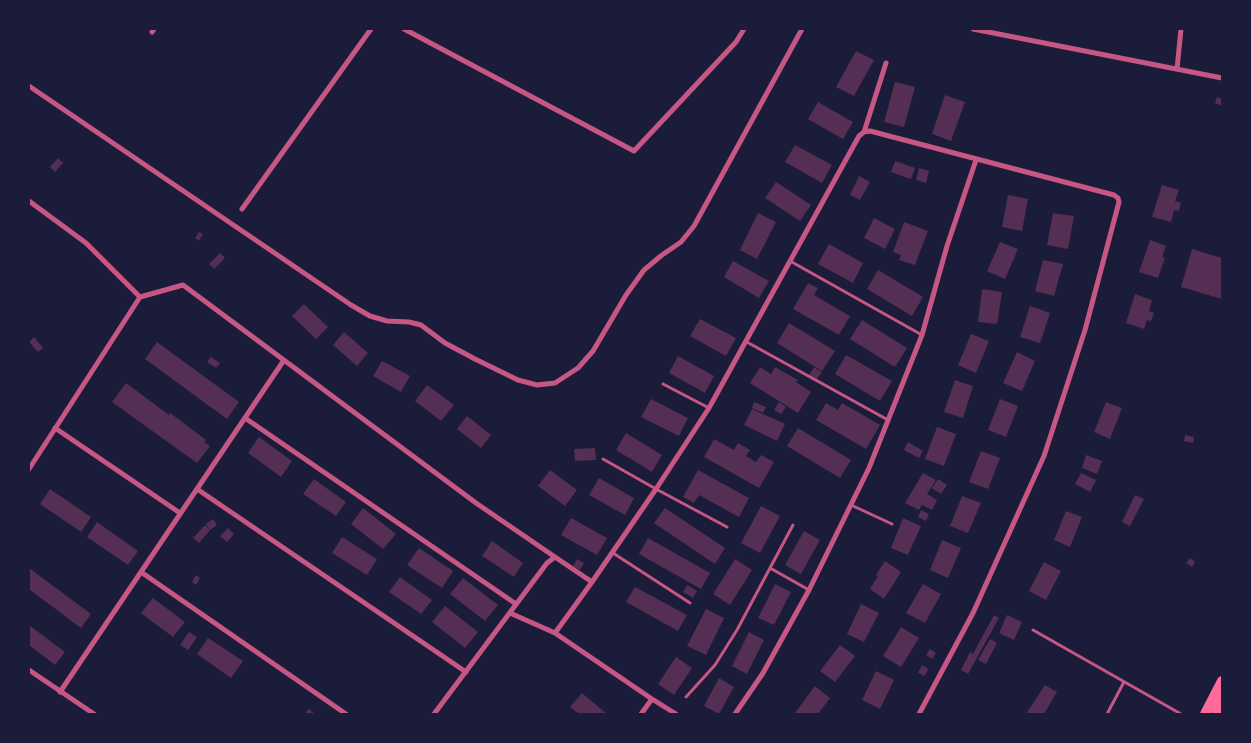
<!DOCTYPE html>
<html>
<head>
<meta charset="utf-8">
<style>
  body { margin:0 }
  #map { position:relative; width:1251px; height:743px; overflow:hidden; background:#1b1b3a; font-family:Poppins,sans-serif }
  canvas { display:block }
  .frame { position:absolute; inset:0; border:30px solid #1b1b3a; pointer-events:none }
</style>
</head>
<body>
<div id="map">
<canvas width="1251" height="743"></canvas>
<div class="frame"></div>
</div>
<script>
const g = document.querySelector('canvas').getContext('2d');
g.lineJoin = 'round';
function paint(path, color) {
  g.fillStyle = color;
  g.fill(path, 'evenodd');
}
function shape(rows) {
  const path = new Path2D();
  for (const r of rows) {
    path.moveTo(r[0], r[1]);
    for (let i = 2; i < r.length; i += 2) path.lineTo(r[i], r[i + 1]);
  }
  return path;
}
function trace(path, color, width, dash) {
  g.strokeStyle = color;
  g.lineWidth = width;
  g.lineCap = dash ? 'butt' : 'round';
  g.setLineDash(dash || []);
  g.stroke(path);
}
paint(shape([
  [856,51,874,60,854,96,836,87],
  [895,82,915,87,904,127,884,122],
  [945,95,965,102,951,141,932,134],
  [1217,97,1222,99,1222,106,1215,103],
  [818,102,853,122,843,139,808,119],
  [795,145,832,165,822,183,785,162],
  [58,158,63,163,55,172,50,167],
  [895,161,915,168,911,179,891,172],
  [919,168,929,171,926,183,916,180],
  [859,176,870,182,860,200,850,195],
  [776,182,811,205,800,221,765,198],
  [1162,185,1179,190,1175,201,1181,203,1179,211,1174,210,1171,222,1152,217],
  [1008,195,1028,199,1022,231,1002,227],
  [758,213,776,222,757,259,740,250],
  [1053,213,1074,216,1068,249,1047,245],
  [874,218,895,229,885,249,864,238],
  [904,222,928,231,915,265,899,260,901,255,893,252],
  [199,232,203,234,199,241,195,238],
  [1150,240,1166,246,1162,257,1165,258,1158,278,1139,272],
  [1000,242,1018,249,1005,279,987,271],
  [829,244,863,263,853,283,818,264],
  [1192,249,1222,258,1222,299,1181,287],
  [220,253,225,258,214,269,209,264],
  [1043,260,1063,264,1054,296,1035,291],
  [733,261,769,281,759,298,724,277],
  [878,270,923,297,912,316,867,289],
  [808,283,818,288,814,295,850,316,839,335,793,309],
  [982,289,1002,292,997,324,978,322],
  [1135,294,1152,300,1149,311,1154,313,1151,321,1147,320,1144,329,1126,323],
  [304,304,328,327,316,339,292,316],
  [1030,306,1050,313,1040,343,1020,337],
  [700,319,736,338,726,356,690,336],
  [862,320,907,348,895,367,850,339],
  [789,323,835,351,822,371,777,343],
  [344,332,368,353,357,366,333,345],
  [971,334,989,341,976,373,958,365],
  [34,337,43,348,38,352,29,342],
  [157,342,239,402,227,419,145,359],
  [1017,352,1035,361,1022,391,1003,383],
  [846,355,892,381,880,401,835,374],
  [678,356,714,376,705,393,669,373],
  [211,357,220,363,216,368,207,362],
  [382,361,410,376,401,392,373,376],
  [760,367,771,374,775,367,798,380,796,382,811,392,798,413,750,383],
  [814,367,822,372,817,379,809,375],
  [955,380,973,386,963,418,944,412],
  [126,383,169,415,170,413,181,421,206,440,204,442,210,446,197,463,112,402],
  [427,385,454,405,441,421,415,401],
  [651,399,688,418,679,436,641,417],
  [1000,399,1018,406,1006,437,988,430],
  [754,402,766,407,763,413,752,408],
  [779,402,786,407,781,414,774,410],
  [1106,402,1122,408,1110,439,1094,432],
  [826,403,838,410,842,403,880,425,866,449,816,420],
  [752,409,785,424,777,441,744,425],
  [467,416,491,435,481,448,457,429],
  [937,427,956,434,944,466,925,459],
  [798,428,851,460,840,478,787,446],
  [626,433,662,455,652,472,616,450],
  [1185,435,1194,437,1193,443,1184,441],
  [259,437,292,461,281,477,248,453],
  [714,439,734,450,738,443,750,450,746,456,756,462,761,455,774,462,759,488,704,457],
  [908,442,923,451,919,458,904,450],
  [595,448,596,460,575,461,574,449],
  [981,451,1000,458,988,489,969,482],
  [1086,455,1102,461,1097,474,1082,468],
  [550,470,577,490,565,506,538,486],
  [698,470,749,498,739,517,699,495,694,503,683,497],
  [923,473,936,480,927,494,937,500,932,510,922,505,919,510,905,503],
  [1081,473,1096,480,1090,492,1075,484],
  [599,478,634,498,625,515,589,495],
  [314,479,346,502,336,516,303,494],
  [938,479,947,485,941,494,932,488],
  [50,489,91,517,81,532,40,504],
  [1135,495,1144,499,1130,526,1122,522],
  [962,496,981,503,968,533,950,526],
  [761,506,780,516,760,553,741,543],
  [363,508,396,534,383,549,351,524],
  [665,508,725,548,715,564,654,523],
  [921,510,929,514,926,521,918,517],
  [1066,511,1082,517,1070,547,1054,540],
  [571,518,607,538,597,555,561,535],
  [903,518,921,526,908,555,891,548],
  [213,519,217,525,210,530,206,524],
  [97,522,138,551,128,565,87,537],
  [205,525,210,530,199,543,193,538],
  [228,528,234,534,227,542,220,536],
  [804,531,820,540,801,574,785,565],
  [342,537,377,559,367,575,332,553],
  [648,538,710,573,701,589,639,554],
  [942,540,961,548,948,578,930,570],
  [492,541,523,563,514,577,482,556],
  [419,548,453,571,442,588,407,565],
  [1190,558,1195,562,1192,567,1186,563],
  [577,559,584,563,580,570,573,566],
  [735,559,752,570,730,605,713,594],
  [885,561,901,572,884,599,870,589,878,576,876,575],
  [1044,562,1061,571,1046,600,1029,591],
  [29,568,91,614,81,628,29,589],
  [196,575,200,578,196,585,192,582],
  [400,577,432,600,421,614,389,592],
  [463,578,498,605,485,621,450,594],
  [775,584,791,592,774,625,758,618],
  [923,584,941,594,925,623,906,613],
  [687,585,697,591,693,598,683,592],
  [635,587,687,615,678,631,626,602],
  [153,598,185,622,173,637,141,613],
  [861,604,879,613,864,642,847,634],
  [445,606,478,632,465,648,432,622],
  [706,609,724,618,706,655,687,646],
  [994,615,999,618,968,674,961,670,970,652,973,654],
  [1007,615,1022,622,1014,640,999,633],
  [29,625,65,652,55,665,29,645],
  [901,627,919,638,901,667,883,656],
  [189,632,197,637,188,650,180,645],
  [749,632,764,640,747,674,732,666],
  [208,638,243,661,231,678,197,654],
  [990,639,997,643,986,664,978,660],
  [840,645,855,656,835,682,820,671],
  [930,649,936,653,932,659,926,655],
  [676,657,692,668,674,695,658,684],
  [922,665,929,669,924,676,918,673],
  [876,671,894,680,880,709,862,700],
  [719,678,734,687,719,714,704,706],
  [1045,685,1057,692,1044,714,1026,714],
  [815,686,830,698,818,714,797,714,795,713],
  [582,693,607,714,579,714,570,707],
  [309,709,315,714,304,714]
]), '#542f53');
trace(shape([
  [790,261,922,335],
  [745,341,888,420],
  [663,384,709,408],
  [603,459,656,489,727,527],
  [851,505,892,524],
  [793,525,770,568,809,590],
  [613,553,690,603],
  [1033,630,1181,714],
  [686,697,715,665,737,630,770,568],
  [1107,714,1124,682]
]), '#c65784', 3);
trace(shape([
  [404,29,634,151,736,42,744,29],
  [973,29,1222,78],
  [152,32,154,29],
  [1177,69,1181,29],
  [29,86,351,305,370,316,387,321,409,322,421,325,445,343,475,359,518,380,537,385,555,383,578,368,593,351,626,295,644,270,662,255,681,242,694,226,802,29],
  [864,132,886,63],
  [29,201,86,243,140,297],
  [242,209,371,29],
  [245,418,516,604],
  [55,428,180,513],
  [29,469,140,297,183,285,476,503,555,557],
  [197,489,466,672],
  [141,572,346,714],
  [510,613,555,633,652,699],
  [555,633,592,582,656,489,709,408,859,136,864,132,870,131,1114,195,1118,198,1119,202,1085,330,1044,456,973,613,919,714],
  [29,670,94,714],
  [60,692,284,360],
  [434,714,547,563,555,557,592,582],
  [641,714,652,699,676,714],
  [735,714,763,673,809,590,869,468,922,335,947,246,976,160]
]), '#c65784', 5);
trace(shape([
  [1205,714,1222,681]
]), '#ff6b9d', 10);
trace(shape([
  [1217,714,1222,691]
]), '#ff6b9d', 11);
</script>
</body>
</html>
